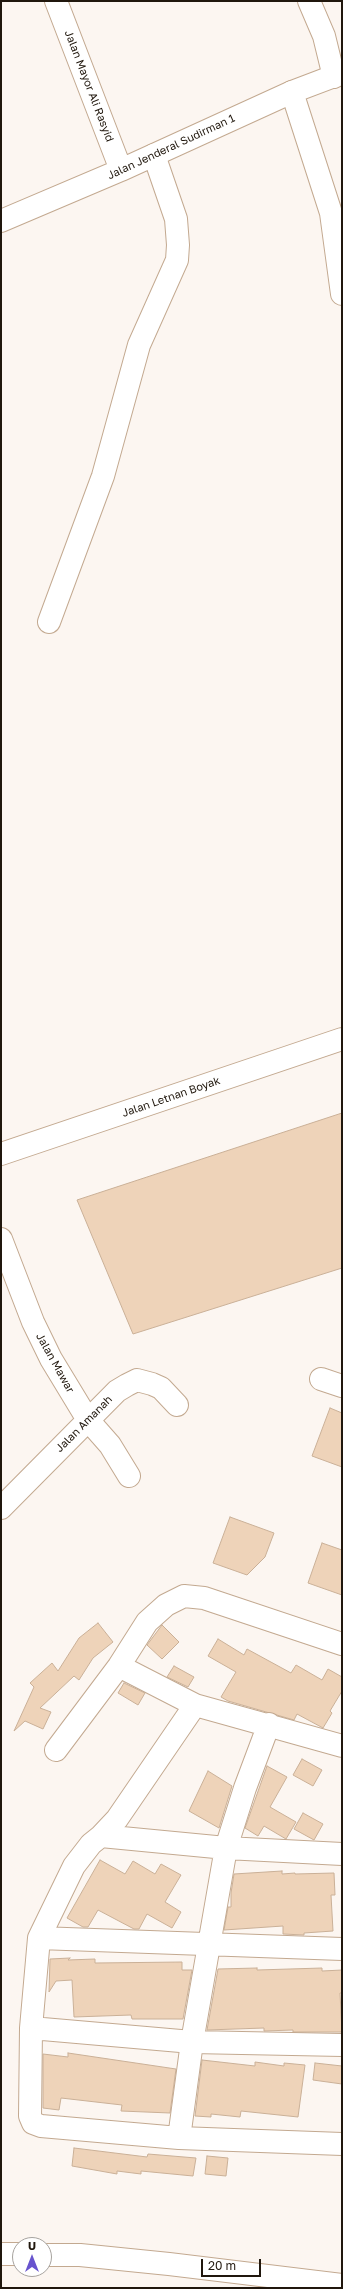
<!DOCTYPE html>
<html>
<head>
<meta charset="utf-8">
<style>
  body { margin:0 }
  #map { position:relative; width:343px; height:2289px; overflow:hidden; background:#fcf6f1; font-family:"Golos Text",sans-serif }
  canvas { display:block }
  .frame { position:absolute; inset:0; border:2px solid #20170d; pointer-events:none }
  .north { position:absolute; left:12px; top:2237px; width:40px; height:40px; box-sizing:border-box; background:#fff; border:1px solid #a6a29e; border-radius:50%; rotate:0deg; font-size:11px; font-weight:700; line-height:16px; text-align:center; color:#20170d }
  .north::after { content:''; display:block; margin:auto; width:14px; height:18px; background:#6854ce; clip-path:polygon(50% 0,100% 100%,50% 72%,0 100%) }
  .scale { position:absolute; left:201px; top:2259px; width:60px; height:18px; box-sizing:border-box; border:2px solid #20170d; border-top:0; padding-left:5px; font-size:12px; line-height:14px; white-space:nowrap; color:#20170d; -webkit-text-stroke:3px #fff; paint-order:stroke }
</style>
</head>
<body>
<div id="map">
<canvas width="343" height="2289"></canvas>
<div class="frame"></div>
<div class="north">U</div>
<div class="scale">20 m</div>
</div>
<script>
const g = document.querySelector('canvas').getContext('2d');
g.lineJoin = 'round';
function paint(path, color) {
  g.fillStyle = color;
  g.fill(path, 'evenodd');
}
function shape(rows) {
  const path = new Path2D();
  for (const r of rows) {
    path.moveTo(r[0], r[1]);
    for (let i = 2; i < r.length; i += 2) path.lineTo(r[i], r[i + 1]);
  }
  return path;
}
function trace(path, color, width, dash) {
  g.strokeStyle = color;
  g.lineWidth = width;
  g.lineCap = dash ? 'butt' : 'round';
  g.setLineDash(dash || []);
  g.stroke(path);
}
function label(font, color, halo, rows, align = 'center') {
  g.font = font + ' "Golos Text",sans-serif';
  g.lineWidth = 3;
  g.setLineDash([]);
  g.textBaseline = 'middle';
  g.strokeStyle = halo;
  g.fillStyle = color;
  for (const [text, x, y, turn = 0] of rows) {
    g.save();
    g.translate(x, y);
    g.rotate((+turn || 0) * Math.PI / 180);
    g.textAlign = isNaN(turn) ? turn : align;
    if (halo) g.strokeText(text, 0, 0);
    g.fillText(text, 0, 0);
    g.restore();
  }
}
const building = shape([
  [342,1113,342,1268,133,1334,77,1200,342,1113],
  [330,1408,342,1413,342,1467,312,1456,330,1408],
  [230,1517,274,1533,265,1557,247,1575,213,1563,230,1517],
  [322,1543,342,1550,342,1595,308,1583,322,1543],
  [98,1623,113,1642,93,1658,79,1680,74,1676,40,1708,51,1712,43,1729,25,1721,14,1731,34,1687,30,1683,52,1663,58,1671,79,1638,98,1623],
  [162,1625,179,1642,162,1659,147,1645,162,1625],
  [218,1639,244,1655,247,1649,291,1673,296,1665,322,1680,328,1669,342,1677,342,1691,330,1711,332,1713,323,1728,297,1714,294,1720,228,1701,221,1697,236,1672,208,1656,218,1639],
  [174,1666,194,1677,188,1687,167,1677,174,1666],
  [124,1683,145,1693,138,1705,118,1693,124,1683],
  [302,1759,322,1770,313,1786,293,1775,302,1759],
  [267,1766,287,1777,270,1807,296,1822,286,1839,264,1826,258,1836,245,1828,267,1766],
  [208,1771,232,1786,219,1828,189,1811,208,1771],
  [303,1813,323,1824,314,1840,294,1829,303,1813],
  [100,1860,125,1874,133,1861,155,1874,161,1864,181,1875,165,1902,181,1912,172,1928,147,1914,139,1929,134,1929,98,1910,88,1927,83,1927,67,1918,100,1860],
  [282,1871,282,1874,295,1873,295,1874,334,1873,335,1895,331,1895,333,1931,304,1933,304,1935,283,1934,283,1926,224,1930,228,1907,231,1907,231,1893,234,1874,282,1871],
  [70,1958,68,1960,95,1959,95,1963,182,1962,182,1970,192,1970,183,2019,132,2019,131,2015,74,2017,72,1980,56,1981,49,1992,50,1959,70,1958],
  [257,1968,257,1970,322,1968,322,1971,342,1970,342,1993,340,1993,342,2032,293,2032,293,2030,264,2031,264,2028,207,2030,218,1969,257,1968],
  [68,2053,176,2069,170,2113,121,2111,122,2105,61,2098,59,2110,43,2108,43,2054,68,2057,68,2053],
  [202,2060,255,2066,255,2062,284,2066,284,2063,305,2065,298,2117,241,2111,240,2117,211,2114,211,2117,195,2116,202,2060],
  [315,2063,342,2066,342,2084,313,2080,315,2063],
  [74,2148,147,2157,148,2154,196,2158,193,2176,141,2171,141,2174,117,2171,117,2174,72,2166,74,2148],
  [207,2156,228,2158,226,2176,205,2174,207,2156]
]);
paint(building, '#eed3b9');
trace(building, '#cab097', 1);
const minor = shape([
  [309,1,324,36,334,77],
  [292,92,331,213,342,294],
  [49,622,103,476,139,345,177,260,178,245,176,219,154,155],
  [1,1239,33,1322,51,1359,88,1420,110,1445,129,1476],
  [321,1379,342,1386],
  [1,1508,117,1391,127,1385,137,1380,152,1384,161,1388,177,1405],
  [119,1666,195,1705,342,1746],
  [269,1724,245,1788,226,1848,101,1836,91,1844,74,1866,39,1938,31,2028,30,2116,33,2123,41,2126,179,2138,342,2144],
  [56,1750,119,1666,147,1622,166,1605,184,1596,204,1598,342,1644],
  [101,1836,117,1819,195,1705],
  [39,1938,342,1949],
  [31,2028,192,2042,342,2045],
  [179,2138,192,2042,226,1848,342,1854],
  [1,2254,20,2254],
  [44,2255,80,2255,169,2264,342,2285]
]);
const tertiary = shape([
  [56,1,121,170],
  [1,221,121,170,292,92,342,73],
  [1,1154,342,1039]
]);
trace(minor, '#c3a990', 24);
trace(tertiary, '#c3a990', 24);
trace(minor, '#fff', 22);
trace(tertiary, '#fff', 22);
label('11px', '#20170d', '#fff', [
  ["Jalan Mayor Ali Rasyid",89,86,69],
  ["Jalan Jenderal Sudirman 1",171,147,-25],
  ["Jalan Letnan Boyak",171,1097,-19],
  ["Jalan Mawar",55,1363,61],
  ["Jalan Amanah",84,1424,-45]
]);
</script>
</body>
</html>
